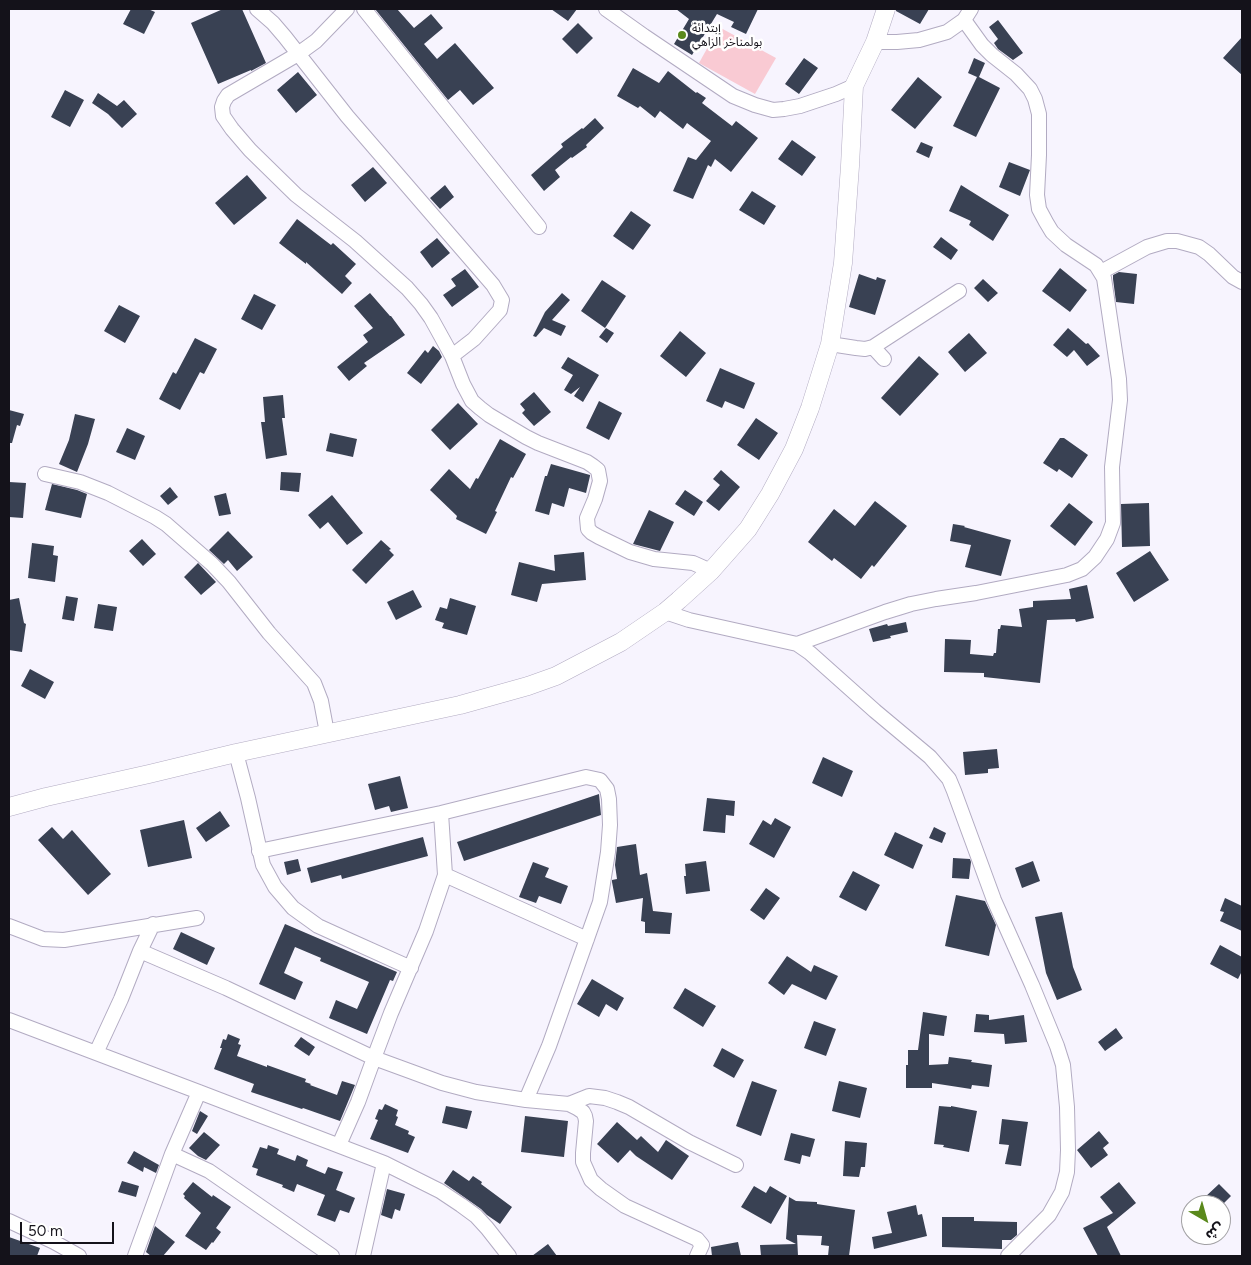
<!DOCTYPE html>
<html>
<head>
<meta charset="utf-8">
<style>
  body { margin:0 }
  #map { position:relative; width:1251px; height:1265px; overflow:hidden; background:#f7f4fe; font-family:Figtree,"Noto Sans Arabic",sans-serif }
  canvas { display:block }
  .frame { position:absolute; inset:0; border:10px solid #14121a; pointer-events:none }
  .north { position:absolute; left:1181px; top:1195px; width:50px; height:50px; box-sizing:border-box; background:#fff; border:1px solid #a1a0a3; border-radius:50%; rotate:142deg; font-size:14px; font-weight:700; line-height:20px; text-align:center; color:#14121a }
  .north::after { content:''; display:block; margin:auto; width:18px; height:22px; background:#5a891c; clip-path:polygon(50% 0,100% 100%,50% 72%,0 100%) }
  .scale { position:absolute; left:20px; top:1222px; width:94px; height:22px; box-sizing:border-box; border:2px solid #14121a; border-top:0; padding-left:6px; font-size:15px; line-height:18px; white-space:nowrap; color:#14121a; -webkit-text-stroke:4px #fff; paint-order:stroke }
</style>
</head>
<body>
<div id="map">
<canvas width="1251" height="1265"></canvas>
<div class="frame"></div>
<div class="north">ش</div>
<div class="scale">50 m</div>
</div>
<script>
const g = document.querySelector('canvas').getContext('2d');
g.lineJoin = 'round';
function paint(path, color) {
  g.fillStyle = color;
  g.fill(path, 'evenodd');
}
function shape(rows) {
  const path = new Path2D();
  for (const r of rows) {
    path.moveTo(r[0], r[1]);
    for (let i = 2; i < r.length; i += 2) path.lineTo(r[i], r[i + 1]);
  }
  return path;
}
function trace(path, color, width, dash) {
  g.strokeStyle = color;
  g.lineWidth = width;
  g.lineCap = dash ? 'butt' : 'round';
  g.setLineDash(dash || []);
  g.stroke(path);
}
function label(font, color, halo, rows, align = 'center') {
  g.font = font + ' Figtree,"Noto Sans Arabic",sans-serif';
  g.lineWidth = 5;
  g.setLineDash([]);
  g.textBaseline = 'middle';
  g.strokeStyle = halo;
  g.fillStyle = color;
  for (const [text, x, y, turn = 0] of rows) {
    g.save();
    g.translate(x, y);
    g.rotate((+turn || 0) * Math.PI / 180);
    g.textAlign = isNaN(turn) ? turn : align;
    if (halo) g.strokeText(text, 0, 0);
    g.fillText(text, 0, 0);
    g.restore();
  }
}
paint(shape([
  [719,27,776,58,755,94,699,63]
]), '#f9cad3');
paint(shape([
  [131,9,148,9,155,12,144,34,123,24],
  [223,9,242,9,266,63,251,71,251,70,218,84,191,23],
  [375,9,397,9,414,28,431,14,443,28,424,44,437,59,455,43,494,88,473,105,460,90,448,100],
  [551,9,577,9,568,21],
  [676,9,758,9,746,34,731,27,734,22,717,14,692,55,674,44,689,19],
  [896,9,929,9,920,24,896,11],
  [998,20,1023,53,1013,60,998,49,994,43,998,39,989,27],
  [578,23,593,38,577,54,562,39],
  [1242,37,1242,75,1223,58],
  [804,58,818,68,799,94,785,84],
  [974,58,985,63,979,77,1000,88,976,137,953,126,977,77,968,73],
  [633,68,659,83,668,71,696,93,697,92,706,98,702,103,732,126,736,121,758,138,731,172,715,159,711,167,708,165,693,199,673,191,688,157,696,160,711,141,687,123,683,129,660,111,655,118,640,106,638,108,617,96],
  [298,72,317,95,296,113,277,90],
  [918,77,942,97,915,129,891,110],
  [65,90,84,100,70,127,51,117],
  [98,93,117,106,124,100,137,114,122,128,108,114,92,103],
  [595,118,604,128,586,145,587,147,572,158,571,157,555,170,560,177,544,191,531,175,563,147,561,144,582,128,583,129],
  [792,140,816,157,802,176,778,159],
  [921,142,933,147,929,158,916,152],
  [1009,162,1030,170,1020,196,999,187],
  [373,167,387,183,365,202,351,185],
  [247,175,267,198,234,225,215,203],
  [445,185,454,197,440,209,430,198],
  [961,185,1009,215,993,241,969,225,971,221,949,211],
  [752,191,776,206,764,225,739,210],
  [631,211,651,225,633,250,613,236],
  [297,219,331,245,333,243,356,264,345,276,352,283,342,294,306,262,306,264,279,243],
  [941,237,958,250,951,260,933,247],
  [437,238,450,253,432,268,420,252],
  [1060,268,1087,290,1070,312,1042,291],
  [465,269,479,287,452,307,443,295,456,286,451,279],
  [1119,272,1137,274,1134,304,1116,302,1113,279,1113,275],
  [859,274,876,280,877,277,886,280,875,315,849,307],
  [983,279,998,293,988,302,974,288],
  [602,280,626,296,605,328,581,311],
  [370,293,390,316,391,316,405,335,364,363,367,366,349,381,337,367,368,342,363,335,373,328,354,306],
  [562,293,570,300,552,320,566,326,561,336,544,328,536,337,533,336,545,312],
  [254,294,276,305,262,330,241,319],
  [119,305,140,316,125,343,104,331],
  [606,328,614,333,607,343,599,337],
  [1068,328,1086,344,1088,343,1100,356,1087,366,1074,350,1067,357,1053,345],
  [680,331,706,353,686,377,660,356],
  [969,333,987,353,965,372,948,352],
  [195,338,217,349,204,374,200,372,180,410,159,399,173,372,176,374],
  [433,346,439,351,442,357,421,384,407,373,425,350,428,353],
  [919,356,939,374,900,416,881,398],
  [568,357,599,375,583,402,574,396,580,387,571,394,564,390,573,375,561,368],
  [720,368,755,383,744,409,725,401,722,408,706,401],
  [534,392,551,412,534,426,522,413,525,410,520,404],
  [283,395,285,418,282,418,287,455,266,459,261,422,265,422,263,397],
  [599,401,622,413,609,440,586,428],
  [458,403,478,424,450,450,431,430],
  [9,410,24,414,20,426,17,425,12,443,9,443],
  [75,414,95,419,88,444,77,472,59,464,69,440],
  [756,418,778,433,759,460,737,445],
  [127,428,145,436,135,460,116,452],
  [330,433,357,439,353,457,326,451],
  [1060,438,1064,438,1088,455,1072,478,1059,469,1057,472,1043,463],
  [500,439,526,454,513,478,511,477,495,511,497,512,486,534,456,519,457,516,430,490,449,469,470,489,476,478,478,479],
  [551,464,590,475,590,476,586,493,569,488,564,507,552,503,549,515,535,511,545,476,547,476],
  [721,470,740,487,719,511,706,501,720,485,713,479],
  [281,472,301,473,299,492,280,490],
  [9,482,26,483,23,518,9,517],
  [52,484,77,490,87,494,81,518,45,510],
  [170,487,178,497,168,505,160,496],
  [685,490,703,502,694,516,675,504],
  [226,493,231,514,219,516,214,496],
  [332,495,363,533,347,545,328,522,320,529,308,515],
  [875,501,907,526,874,567,872,565,861,579,834,558,832,561,808,542,834,509,855,526],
  [1069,503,1093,522,1075,546,1050,526],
  [1149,503,1150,546,1122,547,1121,504],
  [649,510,674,522,660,551,633,544],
  [953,524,965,526,964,527,1011,540,1001,576,965,567,971,545,950,541],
  [228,531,253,557,237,571,228,560,224,564,209,550],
  [142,539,156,554,143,566,129,551],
  [381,540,391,549,389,550,394,555,366,584,352,570],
  [32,543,54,546,53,555,58,556,55,582,28,578],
  [1150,551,1169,580,1134,602,1116,573],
  [584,552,586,580,542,584,537,602,511,595,519,562,555,571,554,555],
  [198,563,216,582,201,595,184,577],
  [1087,585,1094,618,1076,622,1075,619,1047,620,1040,683,984,677,984,673,944,672,945,639,971,640,970,654,993,656,994,653,996,653,998,629,1000,629,1001,625,1022,627,1019,609,1033,607,1033,601,1071,599,1069,589],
  [413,590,422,607,396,620,387,602],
  [66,596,78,598,74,621,62,619],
  [19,598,24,623,26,624,22,652,9,650,9,600],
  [450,598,476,606,467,635,442,628,444,623,435,620,440,607,447,609],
  [98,604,117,607,113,631,94,628],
  [906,622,908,632,890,636,891,638,873,642,869,629,887,624,888,626],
  [30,669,54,682,45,699,21,686],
  [997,749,999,768,988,769,988,773,965,775,963,752],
  [823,757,853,771,842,797,812,783],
  [400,776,408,808,391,812,389,806,375,810,368,784],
  [599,794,601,815,464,861,457,842],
  [707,798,735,801,734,816,726,815,725,833,703,831],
  [220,811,230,826,206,842,196,828],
  [775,818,791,827,774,858,749,844,763,820,771,825],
  [184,820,192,858,148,867,140,830],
  [52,827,63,839,72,830,111,874,88,895,38,840],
  [934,827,946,833,942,843,929,838],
  [895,832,923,845,913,869,884,855],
  [423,837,428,856,342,879,341,875,311,883,307,868],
  [636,844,640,875,647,873,653,911,672,913,670,934,645,933,645,922,641,921,643,898,616,903,612,882,612,880,617,879,615,865,617,847],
  [953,858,970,859,971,862,969,879,952,878],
  [298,859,301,871,287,875,284,862],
  [706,861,710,891,686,894,684,876,686,876,685,864],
  [1033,861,1040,881,1022,888,1015,868],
  [533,862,549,868,545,877,568,886,561,904,539,896,536,903,519,897],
  [853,871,880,885,866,911,839,897],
  [766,888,780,898,764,920,750,910],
  [956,895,985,901,996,925,989,956,945,946],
  [1225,898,1242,906,1242,931,1220,921,1224,912,1220,911],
  [1062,912,1073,967,1082,990,1057,1000,1046,973,1035,917],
  [285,924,397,972,393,981,390,980,367,1034,329,1018,336,1000,357,1009,369,982,320,961,321,958,295,947,284,973,303,982,295,1000,259,984],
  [181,932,215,948,207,965,173,949],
  [1220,945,1242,957,1242,971,1238,979,1210,964],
  [787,956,811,972,814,965,838,976,826,1000,792,984,784,995,768,983],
  [592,979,624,998,617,1011,606,1004,599,1017,577,1004],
  [685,988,716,1006,703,1027,673,1008],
  [923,1012,947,1016,944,1036,929,1034,929,1065,948,1064,949,1057,972,1060,971,1062,992,1065,989,1087,972,1085,971,1089,932,1083,932,1088,906,1088,906,1065,908,1065,908,1050,918,1050],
  [976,1014,989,1015,989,1020,1024,1015,1027,1042,1005,1044,1004,1034,974,1032],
  [814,1021,836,1029,826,1056,804,1048],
  [1116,1028,1123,1038,1105,1051,1098,1042],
  [228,1034,240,1039,238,1044,241,1045,237,1056,267,1067,267,1065,306,1079,305,1082,311,1084,310,1085,337,1095,342,1081,355,1085,340,1121,303,1108,302,1109,251,1092,254,1084,214,1069,222,1048,220,1048,223,1039,226,1040],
  [301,1037,315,1047,309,1056,294,1046],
  [722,1048,744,1060,734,1078,713,1066],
  [752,1081,777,1090,761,1136,736,1126],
  [839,1081,867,1088,860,1118,832,1111],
  [385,1104,398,1110,396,1116,398,1117,395,1125,409,1131,408,1134,415,1137,408,1153,370,1139,378,1120,375,1119,379,1109,382,1110],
  [446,1106,472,1111,467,1129,442,1123],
  [939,1106,951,1107,951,1106,977,1111,969,1152,943,1147,944,1145,934,1144],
  [200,1111,208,1116,197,1134,192,1131],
  [525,1116,568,1121,564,1157,521,1152],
  [1002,1119,1028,1122,1021,1166,1005,1164,1009,1145,999,1144],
  [617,1122,637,1140,641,1136,658,1152,666,1140,689,1156,672,1180,636,1156,630,1150,618,1163,597,1144],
  [1099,1131,1109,1143,1103,1148,1108,1155,1091,1168,1077,1150],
  [204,1132,220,1145,206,1160,198,1156,189,1148],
  [791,1133,815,1139,810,1157,802,1155,800,1164,784,1160],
  [845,1141,867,1143,865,1167,861,1167,859,1177,843,1176],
  [268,1145,279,1149,277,1154,295,1161,297,1155,308,1160,306,1166,325,1174,328,1167,343,1172,336,1190,355,1198,349,1213,340,1210,335,1222,317,1215,325,1195,297,1184,294,1192,282,1187,283,1185,256,1175,258,1169,252,1167,260,1147,267,1149],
  [134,1151,159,1165,156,1173,144,1167,143,1172,127,1163],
  [453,1170,469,1181,473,1176,482,1182,481,1184,512,1207,500,1224,487,1215,481,1209,444,1183],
  [122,1181,139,1186,136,1197,118,1192],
  [193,1182,212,1197,213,1195,231,1207,216,1228,221,1232,213,1243,212,1242,206,1250,185,1236,201,1213,184,1198,185,1196,183,1194],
  [1119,1182,1136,1203,1107,1227,1121,1256,1098,1256,1083,1228,1113,1213,1100,1197],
  [1219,1184,1231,1196,1222,1205,1210,1205,1204,1198],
  [754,1186,766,1193,770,1186,787,1196,771,1224,741,1207],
  [387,1189,405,1194,400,1211,395,1209,392,1219,381,1215],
  [789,1197,796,1201,817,1202,817,1204,855,1210,849,1256,828,1256,829,1246,821,1245,822,1236,797,1235,798,1256,761,1256,760,1245,796,1244,786,1239],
  [916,1205,918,1215,922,1214,927,1236,874,1249,872,1237,892,1233,887,1212],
  [942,1217,974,1217,974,1221,1017,1222,1017,1235,1011,1240,1002,1240,1002,1249,942,1247],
  [155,1226,175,1242,163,1256,151,1256,146,1252],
  [9,1237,40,1248,37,1256,9,1256],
  [738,1242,741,1256,712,1256,711,1247],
  [548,1244,557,1256,532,1256]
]), '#394153');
const minor = shape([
  [257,9,273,23,285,37,347,116,493,285,502,300,500,310,474,339,452,356],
  [347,9,316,41,298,54,228,95,224,101,222,107,223,116,232,129,250,150,296,195,355,241,407,288,421,304,431,318,452,356,463,384,472,401,480,408,489,415,526,437,538,443,587,462,593,466,598,470,600,481,595,499,587,518,588,529,592,533,599,537,630,552,654,559,693,563,711,571],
  [364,9,539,227],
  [606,9,644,36,733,96,755,105,773,110,784,109,800,106,836,94,854,86],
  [875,42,897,42,919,40,947,32,964,20,971,9],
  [1101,272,1147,247,1167,241,1177,241,1199,247,1209,254,1233,277,1242,282],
  [830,344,856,348,865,349,873,347,884,359],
  [873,347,959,291],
  [45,474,80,482,108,493,155,517,166,524,212,564,229,582,269,633,314,683,321,701,327,733],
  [665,612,689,620,797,644,810,653,875,711,930,757,949,779,954,791,994,900,1032,985,1057,1046,1063,1065,1067,1107,1068,1150,1067,1172,1062,1192,1049,1215,1008,1256],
  [797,644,885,612,911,604,936,599,976,593,1067,575,1082,569,1095,557,1107,539,1113,523,1112,467,1120,400,1119,379,1104,278,1096,265,1066,245,1052,232,1046,222,1039,209,1037,195,1039,155,1039,114,1035,99,1030,89,1016,74,992,55,982,45,964,20],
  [236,753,248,798,263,865,275,887,293,908,318,926,351,941,411,968],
  [259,851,441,813,586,777,600,780,607,789,609,799,610,825,608,852,600,902,549,1046,526,1100],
  [445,875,587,939],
  [9,926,43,939,64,940,197,918],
  [140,951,226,988,374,1058,415,1073,442,1083,476,1092,526,1100,569,1104,577,1108,583,1112,585,1116,586,1121,583,1153,583,1162,591,1180,601,1189,625,1206,697,1239,702,1245,697,1256],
  [9,1020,199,1092,384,1163,440,1191,461,1205,476,1216,487,1228,509,1256],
  [96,1053,121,999,140,951,153,924],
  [569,1104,589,1096,605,1098,617,1102,629,1107,689,1142,736,1165],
  [339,1145,358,1102,374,1058,391,1013,426,931,445,875,441,813],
  [172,1154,209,1171,332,1256],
  [9,1221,54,1242,79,1256],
  [135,1256,172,1154,199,1092],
  [363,1256,384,1163]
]);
const tertiary = shape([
  [9,807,46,797,149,774,236,753,460,705,528,686,556,676,621,642,665,612,679,600,711,571,748,529,770,494,794,449,810,408,830,344,843,263,850,166,854,86,875,42,886,9]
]);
trace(minor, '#b2abc2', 16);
trace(tertiary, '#b2abc2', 19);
trace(minor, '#fff', 14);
trace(tertiary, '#fff', 18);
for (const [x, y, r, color] of [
  [682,35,5,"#5a891c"]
]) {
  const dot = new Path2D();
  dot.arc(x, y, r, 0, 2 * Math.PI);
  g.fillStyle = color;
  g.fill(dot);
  trace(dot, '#fff', 2);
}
label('12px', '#14121a', '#fff', [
  ["إبتدائة",692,28],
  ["بولمناخر الزاهي",692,42]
], 'left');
</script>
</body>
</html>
